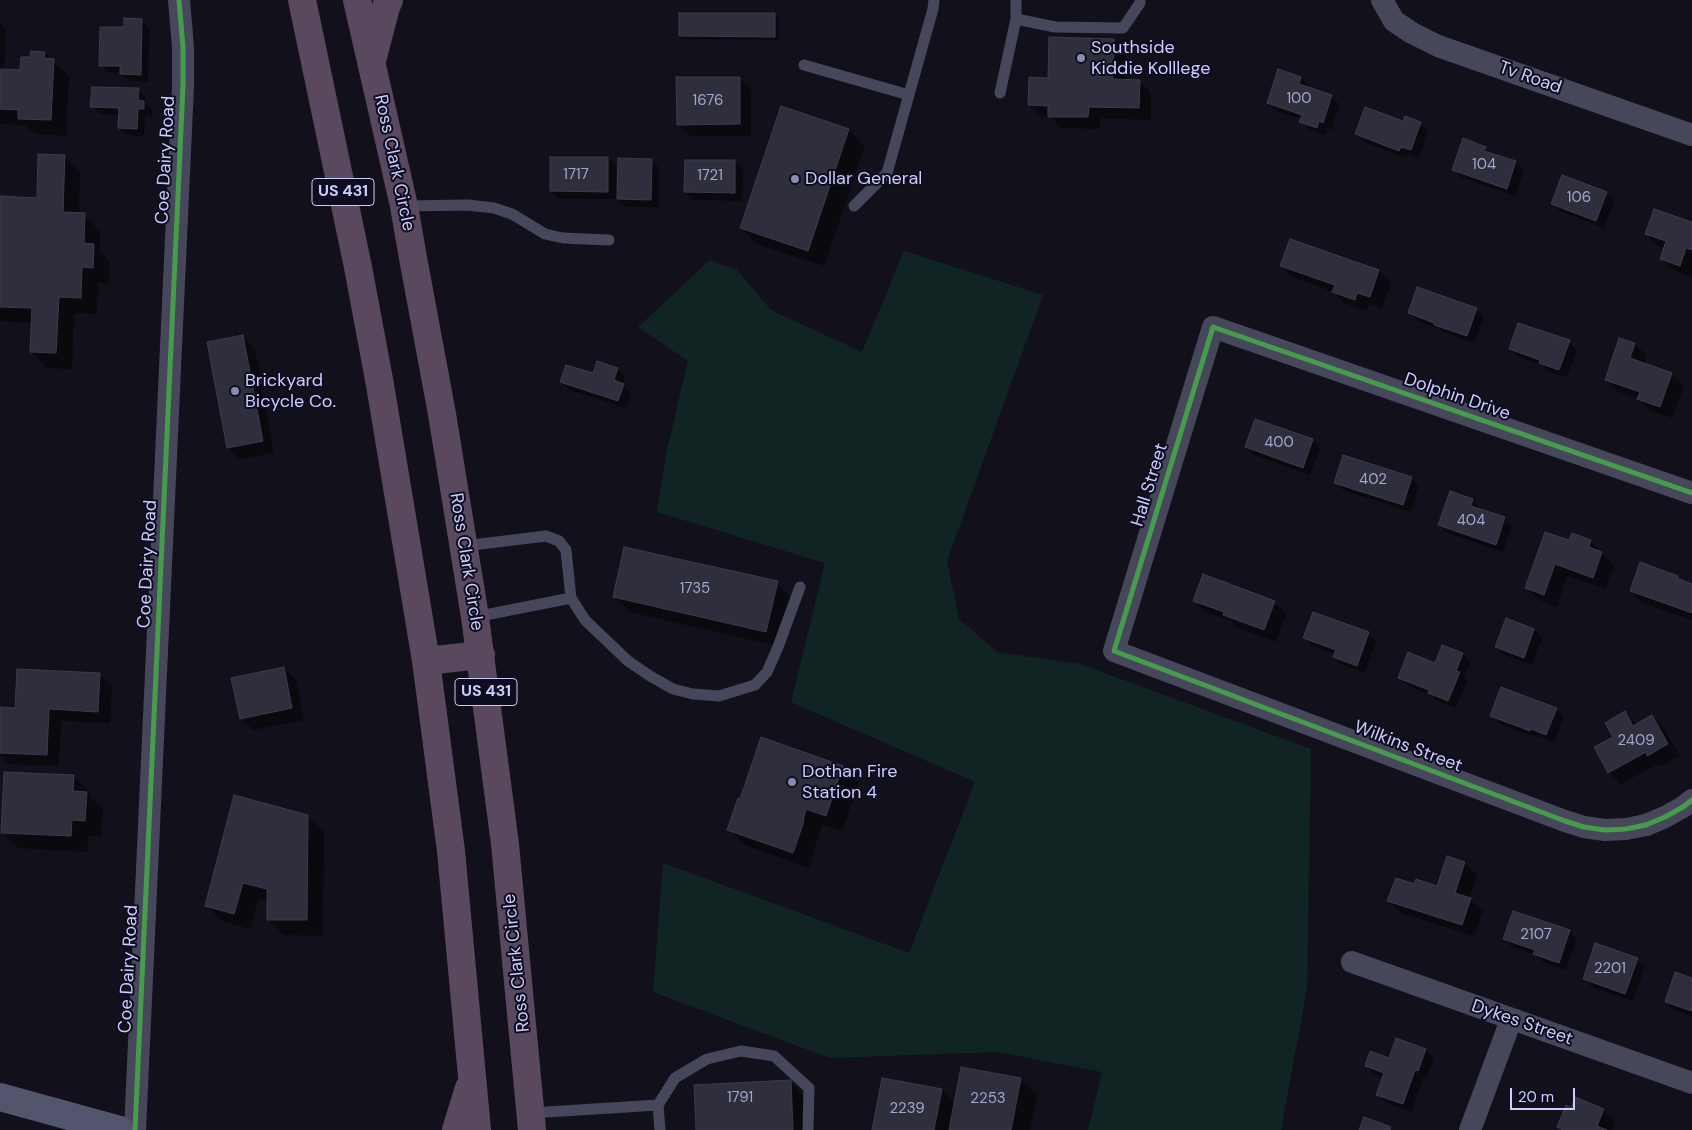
<!DOCTYPE html>
<html>
<head>
<meta charset="utf-8">
<style>
  body { margin:0 }
  #map { position:relative; width:1692px; height:1130px; overflow:hidden; background:#12111b; font-family:"DM Sans",sans-serif }
  canvas { display:block }
  .scale { position:absolute; left:1510px; top:1088px; width:65px; height:22px; box-sizing:border-box; border:2px solid #ccccfe; border-top:0; padding-left:6px; font-size:15px; line-height:18px; white-space:nowrap; color:#ccccfe; -webkit-text-stroke:4px #0e0d1f; paint-order:stroke }
</style>
</head>
<body>
<div id="map">
<canvas width="1692" height="1130"></canvas>
<div class="scale">20 m</div>
</div>
<script>
const g = document.querySelector('canvas').getContext('2d');
g.lineJoin = 'round';
function paint(path, color) {
  g.fillStyle = color;
  g.fill(path, 'evenodd');
}
function shape(rows) {
  const path = new Path2D();
  for (const r of rows) {
    path.moveTo(r[0], r[1]);
    for (let i = 2; i < r.length; i += 2) path.lineTo(r[i], r[i + 1]);
  }
  return path;
}
function trace(path, color, width, dash) {
  g.strokeStyle = color;
  g.lineWidth = width;
  g.lineCap = dash ? 'butt' : 'round';
  g.setLineDash(dash || []);
  g.stroke(path);
}
function label(font, color, halo, rows, align = 'center') {
  g.font = font + ' "DM Sans",sans-serif';
  g.lineWidth = 4;
  g.setLineDash([]);
  g.textBaseline = 'middle';
  g.strokeStyle = halo;
  g.fillStyle = color;
  for (const [text, x, y, turn = 0] of rows) {
    g.save();
    g.translate(x, y);
    g.rotate((+turn || 0) * Math.PI / 180);
    g.textAlign = isNaN(turn) ? turn : align;
    if (halo) g.strokeText(text, 0, 0);
    g.fillText(text, 0, 0);
    g.restore();
  }
}
paint(shape([
  [904,251,1043,295,947,561,959,619,997,652,1080,664,1311,749,1307,989,1281,1130,1088,1130,1102,1072,998,1052,830,1058,653,992,663,863,909,953,975,782,791,702,825,563,657,512,666,454,688,361,638,327,710,260,737,270,771,310,862,352]
]), '#102523');
paint(shape([
  [775,15,778,18,778,40,683,39,680,36],
  [141,20,149,28,148,82,129,81,121,73,109,73,101,65,125,29],
  [0,24,6,30,4,70,22,71,32,59,44,53,69,76,66,136,35,134,26,125,0,124],
  [1114,40,1126,52,1125,81,1139,81,1151,93,1151,120,1100,118,1100,129,1062,128,1051,117,1042,117,1029,105,1049,79],
  [1279,70,1301,78,1309,86,1308,88,1331,97,1339,104,1331,130,1327,128,1325,135,1309,129,1301,121,1301,119,1276,111,1268,103],
  [739,78,751,90,751,136,690,136,678,124],
  [138,90,146,98,146,104,152,110,152,117,145,116,144,136,127,135,119,127,120,115,100,114,92,106],
  [782,108,849,130,865,146,824,266,757,244,741,228],
  [1405,118,1420,124,1428,131,1419,158,1409,154,1407,158,1364,142,1356,134,1404,123],
  [1485,148,1492,155,1516,162,1524,170,1515,196,1461,177,1454,169],
  [64,156,80,172,79,214,84,215,100,231,100,251,109,261,109,283,98,283,97,314,74,313,72,369,47,368,31,351,33,323,0,321,0,198,38,199],
  [608,158,616,166,616,199,559,199,551,191],
  [651,160,659,168,658,207,626,207,618,199],
  [735,162,743,170,742,201,693,200,685,192],
  [1606,193,1614,201,1604,228,1560,211,1552,203],
  [1692,223,1692,277,1673,270,1661,258,1665,248,1658,246,1646,234],
  [1291,240,1379,271,1391,283,1382,309,1369,304,1367,311,1346,304,1334,292,1294,278,1282,266],
  [1476,309,1484,317,1475,343,1443,332,1440,329,1418,321,1410,313],
  [243,337,255,349,274,453,240,459,228,447],
  [1569,342,1577,350,1567,377,1548,371,1543,365,1518,357,1510,349],
  [1635,344,1647,356,1644,364,1672,374,1684,386,1672,418,1651,411,1639,399,1618,392,1606,380],
  [617,369,625,377,623,385,631,393,626,408,570,390,562,382],
  [1312,440,1320,448,1310,475,1254,455,1246,447],
  [1411,478,1419,486,1411,512,1343,490,1335,482],
  [1472,500,1480,508,1480,510,1504,518,1512,526,1503,552,1447,533,1439,525],
  [1590,541,1614,565,1606,589,1567,576,1557,607,1539,600,1526,588,1570,542],
  [1677,577,1682,581,1692,585,1692,620,1643,603,1631,591],
  [777,583,793,599,782,647,630,612,614,596],
  [1195,601,1274,602,1286,614,1276,642,1236,627,1231,621,1207,613],
  [1506,620,1534,630,1542,638,1532,665,1504,655,1496,647],
  [1368,633,1376,641,1365,673,1342,665,1334,657,1336,654,1313,646,1305,638],
  [1462,654,1470,662,1464,678,1467,681,1456,708,1437,701,1431,695,1407,685,1399,677],
  [284,668,296,680,304,720,253,730,241,718],
  [99,674,112,686,110,723,61,721,59,766,9,764,0,755,0,709,17,710],
  [1556,709,1564,717,1554,742,1539,736,1538,738,1500,724,1492,716],
  [1625,713,1637,725,1652,716,1664,729,1680,756,1660,767,1658,764,1621,784,1609,772,1596,748,1614,738],
  [842,767,859,783,842,831,822,825,809,868,745,845,729,829],
  [73,776,90,792,89,796,103,809,101,836,88,836,87,852,18,848,2,832],
  [308,816,324,833,323,936,284,935,268,919,268,901,259,898,250,929,222,921,206,905],
  [1448,857,1465,863,1477,875,1469,899,1483,911,1474,936,1401,913,1389,901,1415,886,1437,888],
  [1569,931,1577,939,1566,970,1543,962,1536,955,1512,947,1504,939],
  [1637,959,1645,967,1633,1001,1592,987,1584,979],
  [1692,979,1692,1016,1674,1010,1666,1002],
  [1426,1050,1434,1058,1426,1078,1423,1077,1411,1112,1385,1102,1377,1094,1383,1077,1374,1074,1366,1066],
  [1021,1079,1037,1096,1030,1130,874,1130,942,1090,955,1104],
  [790,1082,806,1098,808,1130,698,1130],
  [1572,1110,1603,1110,1615,1122,1612,1130,1561,1130,1558,1127]
]), '#0007');
const building = shape([
  [679,13,775,13,775,37,679,36,679,13],
  [124,18,142,19,141,75,120,74,120,66,99,66,100,27,124,27,124,18],
  [1049,37,1114,39,1113,79,1140,80,1139,108,1089,107,1088,117,1048,117,1048,106,1028,105,1029,77,1048,78,1049,37],
  [31,51,45,52,44,58,54,59,51,120,18,119,18,110,0,109,0,69,20,70,21,57,30,57,31,51],
  [1278,69,1301,77,1299,84,1332,95,1323,123,1319,121,1317,128,1299,122,1302,115,1267,103,1278,69],
  [676,77,740,77,740,124,677,125,676,77],
  [92,87,139,88,138,100,144,101,144,109,138,109,137,129,118,128,119,108,90,107,92,87],
  [781,106,849,129,808,251,740,228,781,106],
  [1365,107,1403,121,1405,116,1421,122,1411,150,1401,147,1399,151,1355,134,1365,107],
  [1463,138,1486,147,1484,151,1516,161,1507,189,1452,170,1463,138],
  [38,154,65,155,63,212,85,213,84,243,94,244,93,268,82,267,81,298,59,297,56,353,30,352,32,308,0,307,0,196,37,198,38,154],
  [550,157,608,157,608,192,550,191,550,157],
  [618,158,652,159,651,200,617,199,618,158],
  [685,160,735,160,735,193,684,192,685,160],
  [1562,175,1607,192,1596,221,1551,204,1562,175],
  [1654,209,1692,222,1692,250,1686,248,1680,266,1660,259,1666,241,1645,234,1654,209],
  [1290,239,1379,270,1370,297,1357,293,1355,300,1332,292,1335,285,1280,266,1290,239],
  [1417,287,1477,308,1467,336,1434,325,1434,323,1408,313,1417,287],
  [1518,323,1570,340,1559,370,1539,363,1540,360,1509,349,1518,323],
  [243,335,263,441,227,448,207,342,243,335],
  [1619,338,1635,343,1630,358,1672,373,1660,407,1637,399,1640,392,1605,380,1619,338],
  [597,361,618,368,614,380,624,384,618,401,560,382,566,365,593,373,597,361],
  [1255,419,1313,439,1303,468,1245,447,1255,419],
  [1343,455,1412,477,1403,505,1334,483,1343,455],
  [1450,491,1473,499,1471,506,1505,517,1496,545,1438,525,1450,491],
  [1545,532,1569,540,1572,533,1591,540,1589,547,1602,552,1593,578,1555,564,1544,595,1525,588,1545,532],
  [624,547,778,581,766,632,613,597,624,547],
  [1640,562,1678,576,1677,578,1692,584,1692,613,1630,591,1640,562],
  [1203,574,1275,601,1264,630,1223,615,1224,612,1193,601,1203,574],
  [1313,612,1369,632,1357,666,1333,657,1336,650,1303,638,1313,612],
  [1506,618,1534,629,1524,658,1495,647,1506,618],
  [1442,645,1463,653,1456,671,1460,672,1448,701,1428,693,1429,690,1398,678,1408,652,1435,663,1442,645],
  [284,667,292,708,240,719,231,678,284,667],
  [17,669,100,673,98,712,49,709,47,755,0,753,0,707,15,708,17,669],
  [1501,687,1557,708,1546,735,1531,729,1530,731,1490,716,1501,687],
  [1625,711,1633,726,1652,715,1668,744,1647,756,1646,752,1608,773,1594,747,1613,737,1605,723,1625,711],
  [761,737,843,766,826,816,806,809,803,821,804,821,793,853,727,830,738,798,740,799,761,737],
  [4,772,74,775,73,791,87,792,85,821,72,820,71,836,1,833,4,772],
  [234,795,308,815,307,920,267,920,267,889,243,883,234,914,205,906,234,795],
  [1447,856,1465,862,1455,893,1471,898,1462,925,1387,901,1396,878,1414,884,1416,879,1437,886,1447,856],
  [1513,911,1570,930,1559,963,1533,954,1535,950,1503,939,1513,911],
  [1595,943,1638,958,1625,994,1583,979,1595,943],
  [1675,972,1692,978,1692,1011,1665,1002,1675,972],
  [1396,1038,1426,1049,1418,1071,1415,1070,1403,1104,1376,1095,1384,1073,1365,1066,1370,1051,1389,1058,1396,1038],
  [961,1067,1021,1078,1011,1130,949,1130,961,1067],
  [882,1078,942,1089,934,1130,872,1130,882,1078],
  [791,1080,793,1130,696,1130,694,1085,791,1080],
  [1575,1097,1604,1109,1597,1126,1607,1130,1563,1130,1557,1127,1566,1105,1571,1108,1575,1097],
  [1364,1117,1391,1127,1390,1130,1359,1130,1364,1117]
]);
paint(building, '#2e2e3d');
trace(building, '#3c3b4e', 1);
trace(shape([
  [1016,19,1055,27,1123,28,1140,3,1140,0],
  [804,65,909,95],
  [1000,93,1016,19,1016,0],
  [404,206,468,205,494,208,512,214,545,234,563,238,609,240],
  [854,206,887,173,933,9,934,0],
  [464,546,546,536,559,541,566,550,571,598,475,617],
  [571,598,585,620,628,661,650,676,673,689,693,694,719,696,755,685,767,672,778,647,800,587],
  [658,1105,675,1078,707,1059,741,1051,774,1056,809,1088,808,1130],
  [531,1113,658,1105,660,1130]
]), '#46475b', 11);
trace(shape([
  [1382,0,1394,21,1412,33,1438,46,1692,135],
  [1692,493,1213,327,1114,651,1565,821,1584,827,1605,830,1626,829,1646,825,1665,817,1683,807,1692,800],
  [1352,962,1692,1083],
  [135,1130,183,86,183,47,179,0],
  [1470,1130,1511,1020]
]), '#46475b', 22);
trace(shape([
  [0,1097,120,1130]
]), '#53556e', 28);
trace(shape([
  [302,0,358,267,380,385,426,661,451,851,477,1130],
  [357,0,404,206,413,258,442,414,475,617,505,844,532,1130],
  [373,57,386,7,389,0],
  [426,661,481,655],
  [456,1130,469,1088]
]), '#59485e', 28);
trace(shape([
  [1692,493,1213,327,1114,651,1565,821,1584,827,1605,830,1626,829,1646,825,1665,817,1683,807,1692,800],
  [135,1130,183,86,183,47,179,0]
]), '#469c4c', 5);
for (const [x, y, r, color] of [
  [1081,58,5,"#8b8baf"],
  [795,179,5,"#8b8baf"],
  [235,391,5,"#8b8baf"],
  [792,782,5,"#8b8baf"]
]) {
  const dot = new Path2D();
  dot.arc(x, y, r, 0, 2 * Math.PI);
  g.fillStyle = color;
  g.fill(dot);
  trace(dot, '#0e0d1f', 2);
}
label('15px', '#a4a4ce', null, [
  ["100",1299,99],
  ["1676",708,101],
  ["104",1484,165],
  ["1717",576,175],
  ["1721",710,176],
  ["106",1579,198],
  ["400",1279,443],
  ["402",1373,480],
  ["404",1471,521],
  ["1735",695,589],
  ["2409",1636,741],
  ["2107",1536,935],
  ["2201",1610,969],
  ["1791",740,1098],
  ["2253",988,1099],
  ["2239",907,1109]
]);
for (const [x, y, w] of [
  [343,192,62],
  [486,692,62]
]) {
  const box = new Path2D();
  box.roundRect(x - w / 2, y - 13.5, w, 27, 4);
  g.fillStyle = '#0e0d1f';
  g.fill(box);
  trace(box, '#ccccfe', 1);
}
label('bold 16px', '#ccccfe', null, [
  ["US 431",343,192],
  ["US 431",486,692]
]);
label('18px', '#ccccfe', '#0e0d1f', [
  ["Southside",1091,48],
  ["Kiddie Kolllege",1091,69],
  ["Dollar General",805,179],
  ["Brickyard",245,381],
  ["Bicycle Co.",245,402],
  ["Dothan Fire",802,772],
  ["Station 4",802,793]
], 'left');
label('18px', '#ccccfe', '#0e0d1f', [
  ["Tv Road",1530,78,19],
  ["Coe Dairy Road",166,160,-87],
  ["Ross Clark Circle",394,163,78],
  ["Dolphin Drive",1457,397,19],
  ["Hall Street",1150,485,-73],
  ["Ross Clark Circle",466,562,81],
  ["Coe Dairy Road",148,564,-87],
  ["Wilkins Street",1408,747,21],
  ["Ross Clark Circle",517,963,-96],
  ["Coe Dairy Road",129,969,-87],
  ["Dykes Street",1522,1023,19]
]);
</script>
</body>
</html>
